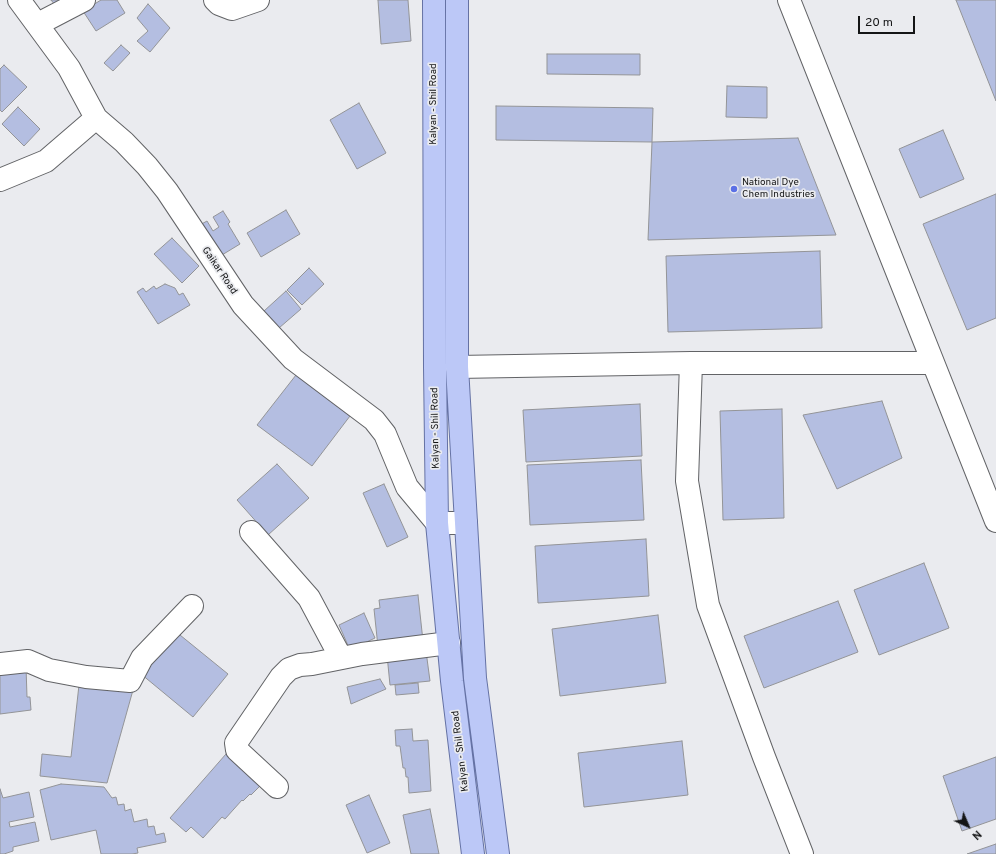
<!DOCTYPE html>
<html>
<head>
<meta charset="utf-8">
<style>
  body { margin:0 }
  #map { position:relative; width:996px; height:854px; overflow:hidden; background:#eaebef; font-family:Overpass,sans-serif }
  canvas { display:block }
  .north { position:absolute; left:948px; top:806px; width:40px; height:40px; -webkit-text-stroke:3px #eaebef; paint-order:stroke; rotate:136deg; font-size:11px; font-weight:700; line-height:16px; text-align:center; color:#141516 }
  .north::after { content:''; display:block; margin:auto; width:14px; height:18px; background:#141516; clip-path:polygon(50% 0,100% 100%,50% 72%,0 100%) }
  .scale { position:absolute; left:858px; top:16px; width:57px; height:18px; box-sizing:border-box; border:2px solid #141516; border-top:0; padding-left:5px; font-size:12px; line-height:14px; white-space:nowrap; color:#141516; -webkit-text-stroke:3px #eaebef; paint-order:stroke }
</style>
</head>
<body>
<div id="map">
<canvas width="996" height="854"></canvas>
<div class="north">N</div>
<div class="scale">20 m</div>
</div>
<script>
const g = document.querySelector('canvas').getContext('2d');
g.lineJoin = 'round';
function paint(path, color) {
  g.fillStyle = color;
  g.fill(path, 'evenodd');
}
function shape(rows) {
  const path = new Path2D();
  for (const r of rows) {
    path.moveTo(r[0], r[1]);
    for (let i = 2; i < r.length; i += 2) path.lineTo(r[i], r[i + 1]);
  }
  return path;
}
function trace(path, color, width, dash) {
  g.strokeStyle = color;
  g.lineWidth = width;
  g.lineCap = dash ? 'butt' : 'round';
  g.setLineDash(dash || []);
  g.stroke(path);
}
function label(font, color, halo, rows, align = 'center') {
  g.font = font + ' Overpass,sans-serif';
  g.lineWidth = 3.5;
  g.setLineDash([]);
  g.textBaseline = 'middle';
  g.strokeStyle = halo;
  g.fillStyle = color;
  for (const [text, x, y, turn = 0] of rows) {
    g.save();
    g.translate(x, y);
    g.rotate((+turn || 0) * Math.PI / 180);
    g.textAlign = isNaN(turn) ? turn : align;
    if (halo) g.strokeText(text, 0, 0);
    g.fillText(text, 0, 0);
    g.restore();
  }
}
const building = shape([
  [51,0,65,0,56,6,51,0],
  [101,0,117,0,125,13,96,31,83,11,101,0],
  [378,0,408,0,411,41,381,44,378,0],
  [956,0,996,0,996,101,956,0],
  [148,4,170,28,150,52,137,41,148,31,137,18,148,4],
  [121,45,130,53,113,71,104,63,121,45],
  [547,54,640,54,640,75,547,74,547,54],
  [4,65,27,87,2,112,0,110,0,69,4,65],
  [727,86,767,87,767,118,726,117,727,86],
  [359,103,386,153,357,169,330,120,359,103],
  [496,106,653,108,652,142,496,140,496,106],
  [18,107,40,129,24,146,2,124,18,107],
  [943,130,964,179,920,198,899,149,943,130],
  [798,138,836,235,648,240,652,142,798,138],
  [996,194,996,318,967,330,923,224,996,194],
  [286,210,300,234,261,257,247,233,286,210],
  [223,211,230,222,228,224,240,244,217,258,198,226,207,221,213,231,219,227,213,217,223,211],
  [172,238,199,266,182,283,154,254,172,238],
  [820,251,822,328,668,332,666,256,820,251],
  [309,268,324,284,302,305,287,290,309,268],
  [165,284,175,288,179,295,183,293,190,305,158,324,137,292,143,288,146,292,154,286,156,289,165,284],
  [286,291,301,309,279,328,264,311,286,291],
  [296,375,350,416,312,466,257,425,296,375],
  [882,401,902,458,837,489,803,415,882,401],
  [640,404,642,456,526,462,523,410,640,404],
  [782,409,784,518,723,520,720,411,782,409],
  [641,460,644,520,530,525,527,465,641,460],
  [277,464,309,498,268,535,237,500,277,464],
  [384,484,408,537,387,547,363,493,384,484],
  [646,539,649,596,538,603,535,546,646,539],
  [924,563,949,628,879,655,854,590,924,563],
  [418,595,423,641,378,647,374,609,380,608,379,600,418,595],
  [838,601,858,652,764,688,744,636,838,601],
  [364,613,375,638,350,650,339,625,364,613],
  [658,615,666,683,560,696,552,629,658,615],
  [190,623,180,635,228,674,193,717,141,674,190,623],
  [426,651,430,681,390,685,387,655,426,651],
  [26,666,27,697,30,697,31,710,0,714,0,669,26,666],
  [380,679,386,689,351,704,347,687,380,679],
  [418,683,419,693,396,695,395,685,418,683],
  [79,685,133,690,107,783,40,776,42,754,71,757,79,685],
  [412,729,413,741,428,740,431,791,409,793,408,777,406,777,405,768,403,768,400,746,396,746,395,730,412,729],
  [682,741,688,795,584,807,578,753,682,741],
  [226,754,261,785,251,795,250,794,243,801,242,800,225,819,222,817,203,838,191,827,186,832,170,818,226,754],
  [996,757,996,819,962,831,943,776,996,757],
  [61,784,104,787,112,798,116,797,118,805,124,804,125,811,131,809,134,822,147,819,148,827,154,826,156,835,164,833,166,842,137,848,138,853,132,854,101,854,96,830,51,840,40,790,61,784],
  [0,789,3,798,29,792,34,817,9,822,10,827,35,822,39,841,13,847,13,851,4,854,0,854,0,789],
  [369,795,390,843,367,853,346,805,369,795],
  [430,809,439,854,411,854,403,815,430,809],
  [996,844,996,854,967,854,996,844]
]);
paint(building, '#b4bee1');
trace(building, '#939497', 1);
const minor = shape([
  [19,0,69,68,96,118,124,142,147,166,167,191,243,305,293,359,374,420,385,434,407,487,437,523,466,523],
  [215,0,219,4,232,9,258,0],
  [789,0,996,521],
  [38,24,84,0],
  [0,180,46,161,96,118],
  [691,363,687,481,708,605,764,757,802,854],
  [457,367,691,363,933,363],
  [251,532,309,598,341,658],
  [0,664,28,661,49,670,86,677,130,681,142,658,192,606],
  [277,787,237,750,236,743,281,677,289,669,300,665,312,664,362,654,449,643]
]);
const major = shape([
  [434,0,435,367,437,523,452,681,473,854],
  [457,0,457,367,475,678,498,854]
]);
trace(minor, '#626366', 24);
trace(major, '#6572a4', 24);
trace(minor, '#fff', 22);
trace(major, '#bcc8f7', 22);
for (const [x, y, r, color] of [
  [734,189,4,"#5b70e6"]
]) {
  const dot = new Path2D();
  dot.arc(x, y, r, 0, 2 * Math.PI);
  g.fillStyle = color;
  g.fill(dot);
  trace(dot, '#eaebef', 1.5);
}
label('10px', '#141516', '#eaebef', [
  ["Kalyan - Shil Road",434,104,-90],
  ["Gaikar Road",219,271,56],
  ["Kalyan - Shil Road",436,428,-91],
  ["Kalyan - Shil Road",461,751,-97]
]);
label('10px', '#141516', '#eaebef', [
  ["National Dye",742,183],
  ["Chem Industries",742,195]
], 'left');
</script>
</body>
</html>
